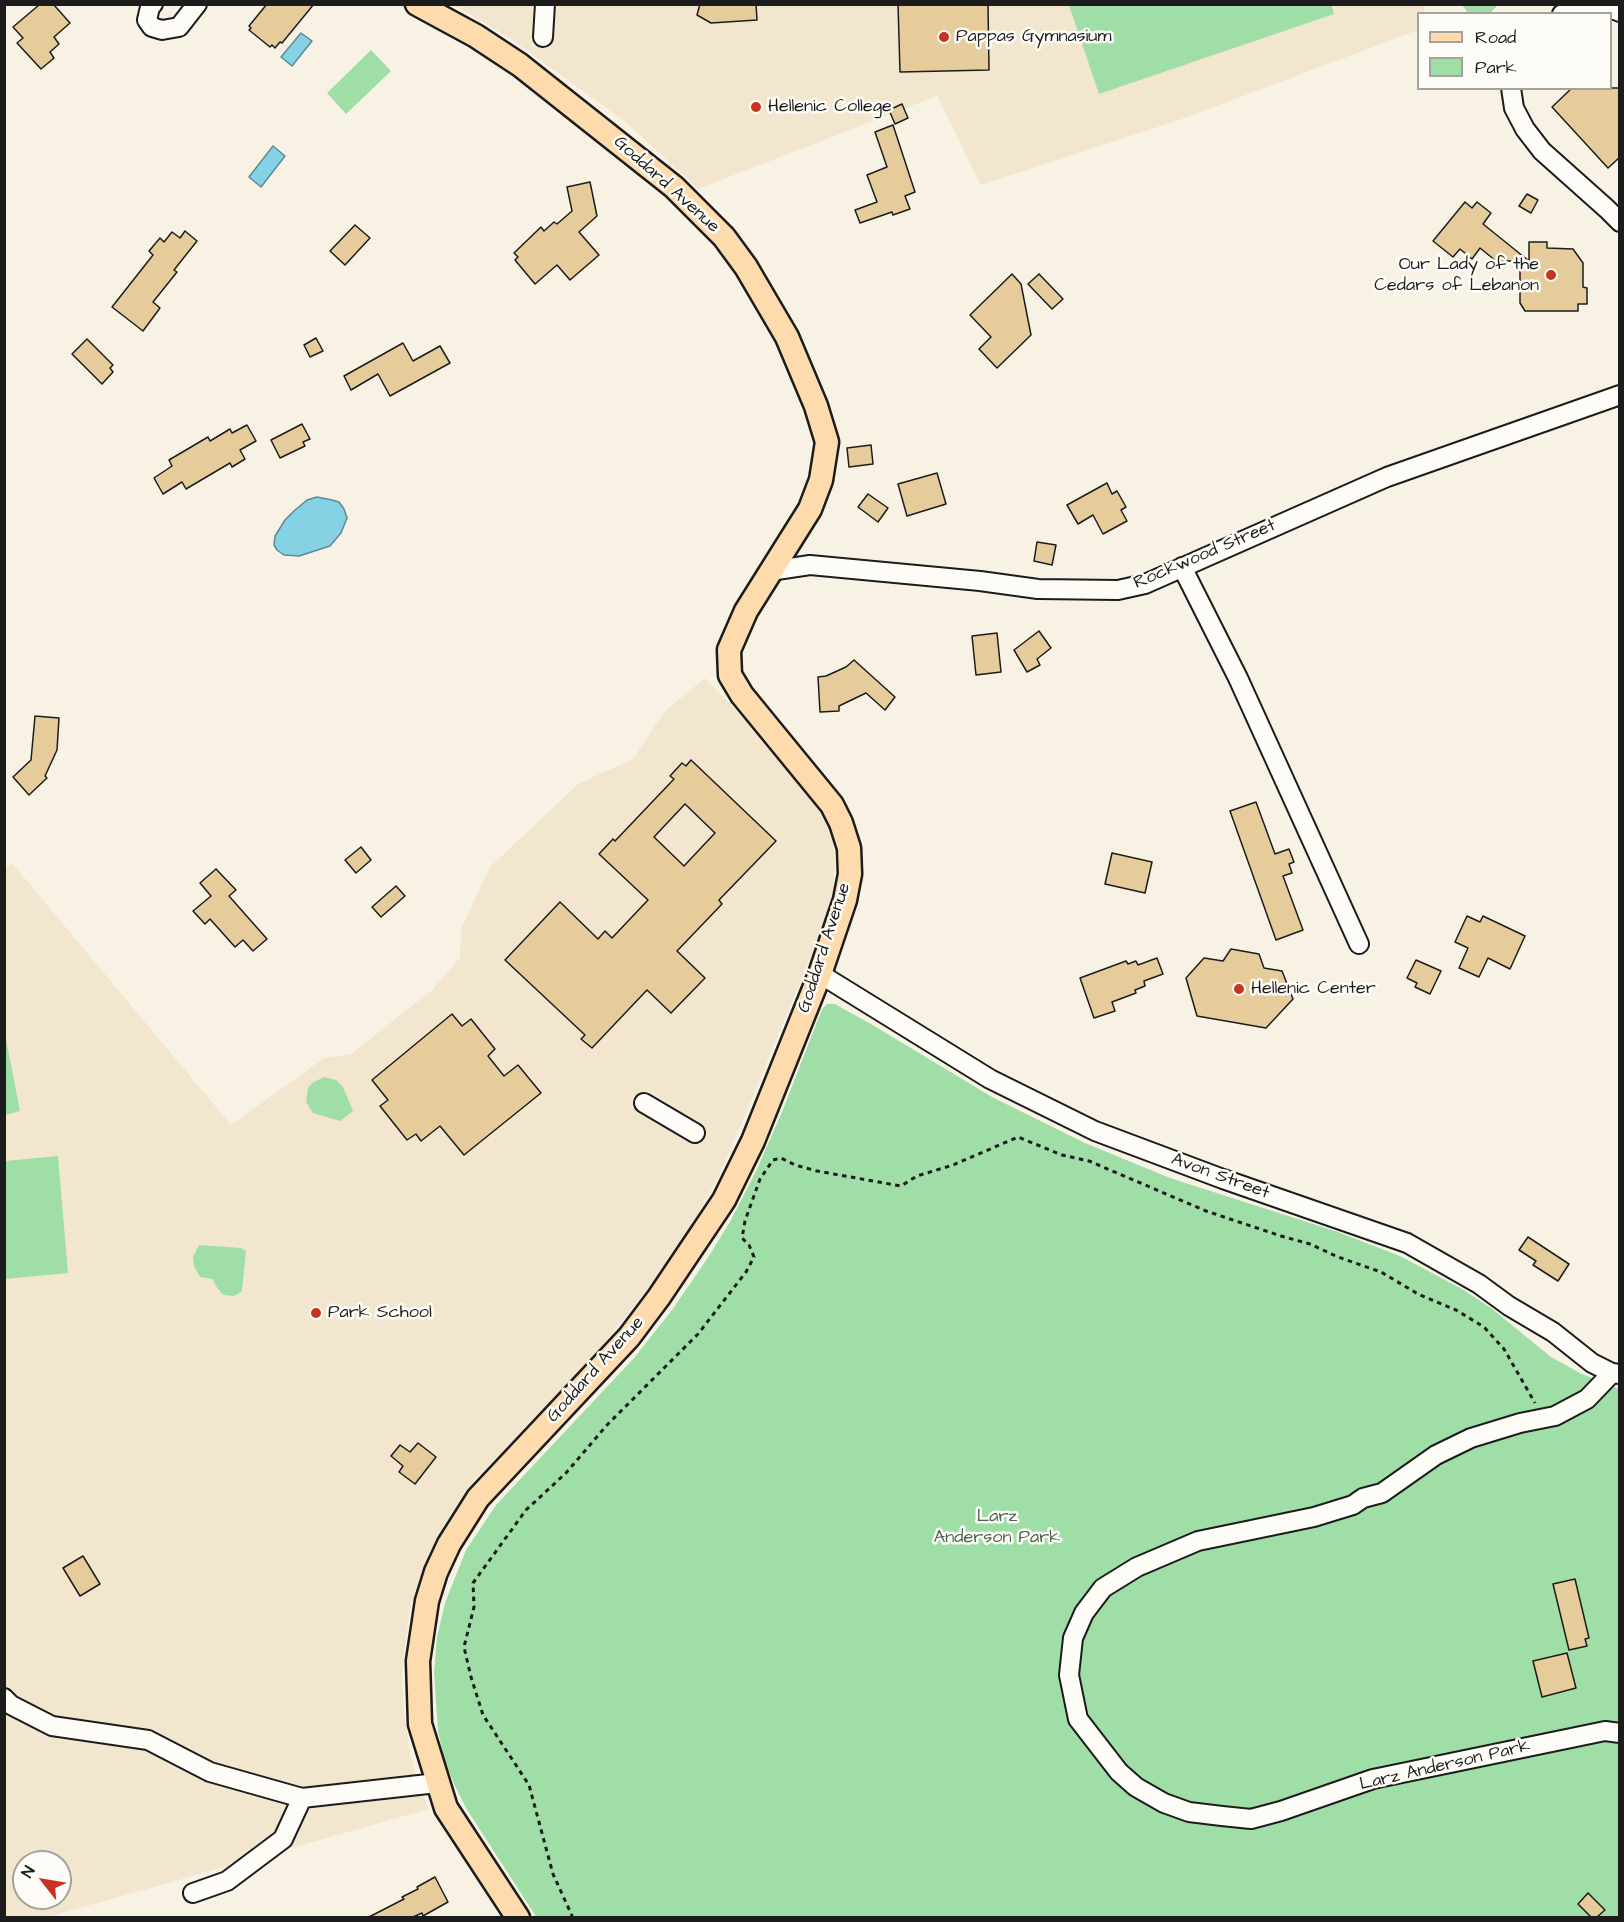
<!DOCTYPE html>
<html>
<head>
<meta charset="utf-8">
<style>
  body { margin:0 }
  #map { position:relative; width:1624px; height:1922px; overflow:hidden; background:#f8f2e5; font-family:"Architects Daughter",sans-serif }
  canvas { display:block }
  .frame { position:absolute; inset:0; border:6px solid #1c1c1c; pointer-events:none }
  .legend { position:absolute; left:1417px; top:12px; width:195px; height:78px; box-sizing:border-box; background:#fdfcf7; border:2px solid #a3a29f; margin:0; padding:8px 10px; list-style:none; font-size:18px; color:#1c1c1c }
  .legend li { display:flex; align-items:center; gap:12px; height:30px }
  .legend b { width:30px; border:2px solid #a3a29f }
  .north { position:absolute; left:12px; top:1850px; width:60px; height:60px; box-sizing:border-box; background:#fdfcf7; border:2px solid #a3a29f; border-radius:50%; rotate:301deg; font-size:16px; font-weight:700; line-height:24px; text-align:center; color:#1c1c1c }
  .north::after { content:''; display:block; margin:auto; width:21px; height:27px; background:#c8321e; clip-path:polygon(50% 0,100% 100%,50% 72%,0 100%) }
</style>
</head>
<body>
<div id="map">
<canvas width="1624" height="1922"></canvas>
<div class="frame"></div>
<ul class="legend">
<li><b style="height:8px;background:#fddbac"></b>Road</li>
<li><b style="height:16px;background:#a0dea7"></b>Park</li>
</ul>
<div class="north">N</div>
</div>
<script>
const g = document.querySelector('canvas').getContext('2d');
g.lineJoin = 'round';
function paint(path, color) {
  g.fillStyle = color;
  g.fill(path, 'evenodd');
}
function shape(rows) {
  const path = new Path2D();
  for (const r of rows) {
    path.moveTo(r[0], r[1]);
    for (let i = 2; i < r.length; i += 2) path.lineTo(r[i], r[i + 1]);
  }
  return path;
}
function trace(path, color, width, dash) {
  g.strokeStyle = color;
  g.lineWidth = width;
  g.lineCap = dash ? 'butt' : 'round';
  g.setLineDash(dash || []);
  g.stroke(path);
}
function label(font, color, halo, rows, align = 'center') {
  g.font = font + ' "Architects Daughter",sans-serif';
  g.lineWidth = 5;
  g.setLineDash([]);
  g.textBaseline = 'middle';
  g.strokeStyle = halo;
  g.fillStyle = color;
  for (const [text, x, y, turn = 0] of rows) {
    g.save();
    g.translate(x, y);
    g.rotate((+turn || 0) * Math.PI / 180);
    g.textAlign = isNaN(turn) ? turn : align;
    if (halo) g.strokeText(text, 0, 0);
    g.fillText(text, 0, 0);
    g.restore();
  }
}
paint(shape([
  [1423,4,1425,13,1418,14,1418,30,1182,119,981,185,937,96,698,189,627,123,508,37,454,5],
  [705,678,777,753,822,815,833,838,835,862,833,893,819,936,742,1123,718,1177,694,1223,663,1270,594,1355,471,1484,448,1518,429,1554,414,1594,409,1614,402,1673,404,1713,410,1753,418,1782,429,1809,48,1917,5,1918,5,868,12,863,231,1125,324,1058,351,1054,432,990,460,958,461,929,490,867,578,784,633,759,664,712],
  [24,1862,60,1862,60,1898,24,1898]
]), '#f3e6cf');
paint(shape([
  [1331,4,1334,14,1099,94,1069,5],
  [1462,5,1498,5,1489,14,1468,13],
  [371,50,391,71,346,114,327,93],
  [827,1004,835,1004,871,1024,992,1097,1085,1143,1170,1178,1335,1231,1400,1256,1462,1289,1491,1308,1551,1357,1580,1373,1619,1389,1619,1917,537,1918,466,1808,454,1784,444,1758,438,1731,434,1673,437,1637,445,1603,466,1550,496,1505,634,1358,672,1310,707,1259,731,1220,757,1169,782,1112,822,1009],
  [5,1034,20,1111,5,1115,4,1115],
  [324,1077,336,1080,343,1087,353,1111,340,1121,313,1113,306,1102,308,1088,312,1083],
  [58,1156,68,1273,5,1279,5,1161],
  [199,1245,241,1248,246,1251,242,1291,234,1296,223,1295,216,1286,213,1279,200,1277,194,1266,193,1257]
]), '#a0dea7');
const water = shape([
  [301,33,312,41,292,66,281,57,301,33],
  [273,146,285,156,261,187,249,177,273,146],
  [317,497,332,500,339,502,344,509,347,518,341,533,330,546,299,556,284,555,277,550,274,545,275,536,285,520,294,511,307,500,317,497]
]);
paint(water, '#86d2e5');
trace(water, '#5c8995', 1.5);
const building = shape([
  [267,4,314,4,282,43,280,42,275,48,272,45,270,47,249,30,251,28,249,26,267,4],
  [700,4,756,4,757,20,711,23,697,15,700,4],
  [898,4,988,4,989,70,900,72,898,4],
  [39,5,54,5,70,23,54,37,59,44,50,52,54,58,41,69,17,43,23,38,13,27,39,5],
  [1572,88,1620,88,1620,157,1608,168,1552,107,1572,88],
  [902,104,908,118,895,124,889,110,902,104],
  [893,125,915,192,905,196,910,209,893,215,892,212,860,223,855,210,877,202,867,175,887,167,875,132,893,125],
  [590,182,597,216,579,232,599,255,570,280,557,265,535,284,515,260,518,257,514,253,541,227,544,231,554,222,557,224,572,211,567,187,590,182],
  [1527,194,1538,200,1531,213,1519,206,1527,194],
  [1465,202,1472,208,1477,202,1491,213,1483,224,1529,261,1529,242,1547,242,1547,248,1573,249,1583,263,1583,287,1587,288,1587,304,1578,304,1578,311,1525,311,1520,303,1520,261,1496,261,1480,248,1472,259,1460,249,1453,257,1433,241,1465,202],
  [355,225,370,238,345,265,330,251,355,225],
  [185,231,197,241,174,270,177,272,153,302,160,308,143,331,112,307,153,255,149,251,160,238,164,242,172,232,180,238,185,231],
  [1012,274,1021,284,1031,335,997,368,979,349,991,337,970,315,1012,274],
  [1039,274,1063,299,1052,309,1028,284,1039,274],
  [316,338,323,351,310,357,304,345,316,338],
  [87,339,113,365,110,368,113,372,102,384,72,354,87,339],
  [403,343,413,361,440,346,450,363,390,396,378,374,351,390,344,376,403,343],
  [302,424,310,439,303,442,305,446,280,458,271,440,302,424],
  [247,425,256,441,240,450,245,459,232,467,230,463,186,489,182,482,163,494,154,478,172,466,169,460,208,437,210,441,230,429,232,433,247,425],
  [871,445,873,464,849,467,847,448,871,445],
  [937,473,946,504,907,516,898,484,937,473],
  [1107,483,1112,494,1117,491,1126,507,1121,510,1127,521,1103,534,1093,515,1078,524,1067,505,1107,483],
  [868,494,888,508,878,522,858,507,868,494],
  [1037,542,1056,545,1052,565,1034,561,1037,542],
  [1039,631,1051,648,1037,659,1040,665,1027,672,1014,650,1039,631],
  [997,633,1001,672,976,675,972,636,997,633],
  [854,660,895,697,885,710,866,693,839,706,839,711,820,712,818,677,826,676,846,667,854,660],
  [35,716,59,718,57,750,45,776,47,778,29,795,13,777,31,760,35,716],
  [691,760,776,841,719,900,722,904,677,951,705,978,671,1013,647,990,592,1048,581,1039,585,1035,505,960,560,902,598,939,605,931,612,938,648,900,599,854,613,839,615,841,674,779,670,776,682,763,686,766,691,760],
  [685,804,715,833,684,866,654,837,685,804],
  [1256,802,1275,854,1289,849,1294,862,1289,864,1292,873,1283,876,1303,930,1276,940,1230,811,1256,802],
  [361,847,371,860,356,873,345,860,361,847],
  [1112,853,1152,862,1145,893,1105,884,1112,853],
  [216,869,236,890,229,896,267,939,253,951,243,940,235,947,210,919,205,924,193,911,211,896,200,883,216,869],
  [396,886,405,896,381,917,372,907,396,886],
  [1467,916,1480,922,1483,916,1525,936,1510,969,1488,958,1479,977,1459,968,1468,948,1455,942,1467,916],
  [1231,949,1259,954,1264,968,1282,971,1293,999,1266,1028,1197,1016,1186,978,1204,958,1223,961,1231,949],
  [1157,958,1163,974,1144,981,1145,986,1135,990,1136,993,1112,1002,1115,1011,1094,1018,1080,978,1126,961,1128,964,1136,961,1138,965,1157,958],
  [1416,960,1441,971,1430,994,1415,987,1417,983,1407,978,1416,960],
  [452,1014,462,1026,471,1019,495,1049,488,1056,504,1076,518,1065,541,1093,464,1155,440,1126,421,1141,416,1134,407,1140,380,1106,388,1100,372,1080,452,1014],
  [1528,1237,1569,1264,1558,1281,1533,1265,1536,1261,1519,1250,1528,1237],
  [418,1443,436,1457,415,1484,399,1472,403,1466,391,1456,400,1445,410,1452,418,1443],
  [83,1556,100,1584,80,1596,63,1568,83,1556],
  [1575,1579,1589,1638,1585,1639,1587,1646,1569,1650,1553,1584,1575,1579],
  [1567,1653,1576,1688,1542,1697,1533,1661,1567,1653],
  [435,1877,448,1902,423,1916,422,1913,413,1917,369,1917,404,1899,402,1897,418,1889,417,1887,435,1877],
  [1588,1893,1605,1910,1597,1917,1591,1917,1578,1904,1588,1893]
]);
paint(building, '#e6cb9b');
trace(building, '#1c1c1c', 1.5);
const minor = shape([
  [153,4,150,7,147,20,152,27,162,30,179,27,197,4],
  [1562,14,1585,7,1609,8,1620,12],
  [543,37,545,4],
  [1511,88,1514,108,1525,129,1542,151,1607,209,1620,222],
  [1182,567,1238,678,1359,944],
  [770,571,810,565,980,581,1038,589,1118,590,1145,584,1387,477,1620,395],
  [820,974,990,1079,1095,1131,1223,1179,1407,1243,1479,1284,1509,1306,1553,1332,1592,1363,1612,1373,1620,1374],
  [644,1103,695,1133],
  [1612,1373,1587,1399,1555,1416,1520,1423,1471,1438,1436,1455,1382,1493,1363,1498,1353,1505,1314,1517,1198,1541,1137,1567,1103,1588,1084,1613,1073,1638,1069,1675,1078,1719,1119,1772,1136,1787,1164,1803,1189,1812,1222,1816,1251,1819,1281,1811,1373,1779,1605,1731,1620,1733],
  [4,1698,11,1705,52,1726,148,1740,210,1772,302,1798,283,1839,227,1881,193,1893],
  [302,1798,437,1783]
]);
const major = shape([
  [417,4,476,36,520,65,674,187,724,237,746,267,787,337,816,406,827,442,821,480,810,509,746,611,729,650,730,675,742,695,832,805,841,823,849,848,850,874,845,900,820,974,753,1141,724,1200,659,1297,629,1337,478,1498,449,1544,436,1572,427,1601,418,1661,420,1724,446,1808,518,1918]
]);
trace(minor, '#1c1c1c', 22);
trace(major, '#1c1c1c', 27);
trace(shape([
  [573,1918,553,1874,529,1785,483,1715,471,1677,464,1647,474,1607,473,1583,526,1510,566,1473,607,1425,698,1334,746,1272,754,1257,749,1245,742,1238,745,1221,760,1179,773,1160,781,1158,795,1165,817,1171,901,1186,917,1176,953,1165,1018,1137,1062,1155,1089,1161,1206,1211,1281,1236,1310,1244,1338,1257,1381,1272,1418,1294,1456,1310,1484,1327,1504,1349,1535,1403]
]), '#1c1c1c', 3, [4.5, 4.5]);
trace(minor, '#fdfcf7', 18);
trace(major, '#fddbac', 22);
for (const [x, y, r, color] of [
  [944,37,6,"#c8321e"],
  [756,107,6,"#c8321e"],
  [1551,275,6,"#c8321e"],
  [1239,989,6,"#c8321e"],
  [316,1313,6,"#c8321e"]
]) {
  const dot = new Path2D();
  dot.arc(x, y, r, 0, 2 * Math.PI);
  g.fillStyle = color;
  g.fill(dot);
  trace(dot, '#fdfcf7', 2);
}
label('18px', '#1c1c1c', '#fdfcf7', [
  ["Pappas Gymnasium",956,37],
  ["Hellenic College",768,107],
  ["Our Lady of the",1539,265,"right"],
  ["Cedars of Lebanon",1539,286,"right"],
  ["Hellenic Center",1251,989],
  ["Park School",328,1313]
], 'left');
label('18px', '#1c1c1c', '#fdfcf7', [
  ["Goddard Avenue",666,185,42],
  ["Rockwood Street",1205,555,-23],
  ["Goddard Avenue",825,948,-72],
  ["Avon Street",1220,1177,20],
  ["Goddard Avenue",596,1370,-48],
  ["Larz Anderson Park",1445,1766,-13]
]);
label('18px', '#4a604d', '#fdfcf7', [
  ["Larz",997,1517],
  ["Anderson Park",997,1538]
]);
</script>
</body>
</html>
